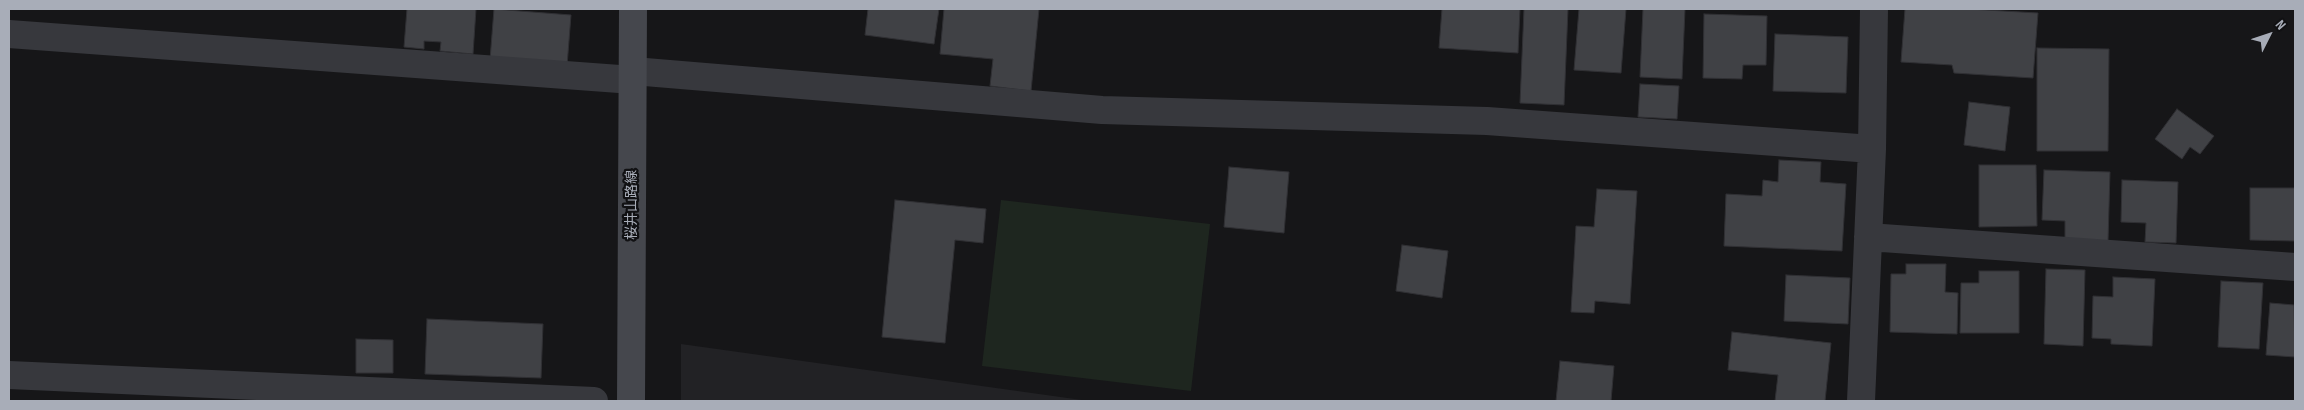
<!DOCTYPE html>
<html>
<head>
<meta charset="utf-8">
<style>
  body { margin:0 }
  #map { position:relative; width:2304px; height:410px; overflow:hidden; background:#161618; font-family:"Sofia Sans Condensed",sans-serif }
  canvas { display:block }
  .frame { position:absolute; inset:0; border:10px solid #a8adb8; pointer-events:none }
  .north { position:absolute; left:2244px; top:10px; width:50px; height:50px; -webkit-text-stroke:4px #111113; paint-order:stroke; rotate:49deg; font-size:14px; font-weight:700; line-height:20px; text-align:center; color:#a8adb8 }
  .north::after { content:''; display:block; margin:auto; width:18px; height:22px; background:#a8adb8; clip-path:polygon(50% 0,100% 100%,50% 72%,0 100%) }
</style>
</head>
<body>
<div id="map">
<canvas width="2304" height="410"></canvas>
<div class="frame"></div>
<div class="north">N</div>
</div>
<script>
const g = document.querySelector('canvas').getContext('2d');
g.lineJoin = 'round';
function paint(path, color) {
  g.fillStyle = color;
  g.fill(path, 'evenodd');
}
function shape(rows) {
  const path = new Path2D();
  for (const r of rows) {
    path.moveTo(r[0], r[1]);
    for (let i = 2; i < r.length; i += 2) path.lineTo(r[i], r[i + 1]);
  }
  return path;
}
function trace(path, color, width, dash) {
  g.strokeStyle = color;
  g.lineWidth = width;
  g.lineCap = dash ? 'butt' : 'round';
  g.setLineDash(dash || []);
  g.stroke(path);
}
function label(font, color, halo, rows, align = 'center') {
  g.font = font + ' "Sofia Sans Condensed","Noto Sans JP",sans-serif';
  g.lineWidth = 4.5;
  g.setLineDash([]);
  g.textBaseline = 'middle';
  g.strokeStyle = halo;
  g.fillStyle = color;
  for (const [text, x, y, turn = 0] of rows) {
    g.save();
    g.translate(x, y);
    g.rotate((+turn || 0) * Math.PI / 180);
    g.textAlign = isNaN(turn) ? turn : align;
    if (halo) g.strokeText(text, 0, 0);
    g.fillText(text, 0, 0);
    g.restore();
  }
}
paint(shape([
  [681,344,1089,401,681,401]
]), '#222225');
paint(shape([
  [1001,200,1210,224,1191,391,982,366]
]), '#1e261f');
const building = shape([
  [407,9,476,9,473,54,440,51,441,42,424,41,424,49,404,47,407,9],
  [494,9,571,15,567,66,490,60,494,9],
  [868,9,939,9,934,44,865,35,868,9],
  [944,9,1039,9,1031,91,990,86,993,59,940,54,944,9],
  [1442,9,1520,9,1518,53,1439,48,1442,9],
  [1524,9,1568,9,1564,105,1520,103,1524,9],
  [1579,9,1626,9,1621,73,1574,70,1579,9],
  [1643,9,1685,9,1682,79,1640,77,1643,9],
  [1905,9,1969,9,2038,13,2033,78,1954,73,1952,65,1901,62,1905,9],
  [1704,14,1767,16,1766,65,1743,65,1742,79,1703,78,1704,14],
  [1775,34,1848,37,1846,93,1773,91,1775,34],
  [2037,48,2109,49,2108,151,2037,151,2037,48],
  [1640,84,1679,86,1677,119,1638,117,1640,84],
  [1969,102,2010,107,2005,151,1964,145,1969,102],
  [2177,109,2214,136,2200,154,2190,147,2182,159,2155,139,2177,109],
  [1779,160,1821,162,1820,182,1846,184,1842,251,1724,246,1726,194,1762,196,1763,180,1778,182,1779,160],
  [1979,165,2036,165,2037,226,1979,227,1979,165],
  [1229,167,1289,172,1284,233,1224,227,1229,167],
  [2044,170,2110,172,2108,241,2065,240,2065,221,2042,220,2044,170],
  [2122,180,2178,182,2176,243,2145,242,2146,223,2121,222,2122,180],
  [2250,188,2295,188,2295,241,2250,240,2250,188],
  [1597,189,1637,191,1630,304,1595,301,1594,313,1571,312,1576,226,1594,227,1597,189],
  [895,200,986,209,983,243,955,240,945,343,882,337,895,200],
  [1402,245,1448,251,1442,298,1396,291,1402,245],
  [1906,264,1946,264,1945,292,1958,293,1957,334,1890,332,1891,274,1906,274,1906,264],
  [2046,269,2085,270,2083,346,2044,344,2046,269],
  [1979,271,2019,271,2019,333,1960,333,1961,283,1979,283,1979,271],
  [1786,275,1850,278,1848,324,1784,321,1786,275],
  [2113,277,2155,279,2152,346,2111,344,2111,339,2092,338,2093,296,2113,297,2113,277],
  [2221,281,2263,283,2259,349,2218,347,2221,281],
  [2270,303,2294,305,2295,357,2266,355,2270,303],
  [427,319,543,324,541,378,425,374,427,319],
  [1732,332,1831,343,1825,401,1775,401,1778,375,1728,370,1732,332],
  [356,339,393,340,393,373,356,373,356,339],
  [1560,361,1614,366,1611,401,1556,401,1560,361]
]);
paint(building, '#404145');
trace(building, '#303034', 1);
trace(shape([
  [9,34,633,80],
  [633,71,1102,110,1487,121,1872,149],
  [1868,237,2295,267],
  [9,375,594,401],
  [1861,401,1872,149,1874,9]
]), '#37383d', 28);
trace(shape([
  [631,401,633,9]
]), '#45474d', 28);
label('14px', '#a8adb8', '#111113', [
  ["桜井山路線",632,205,-90]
]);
</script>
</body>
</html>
